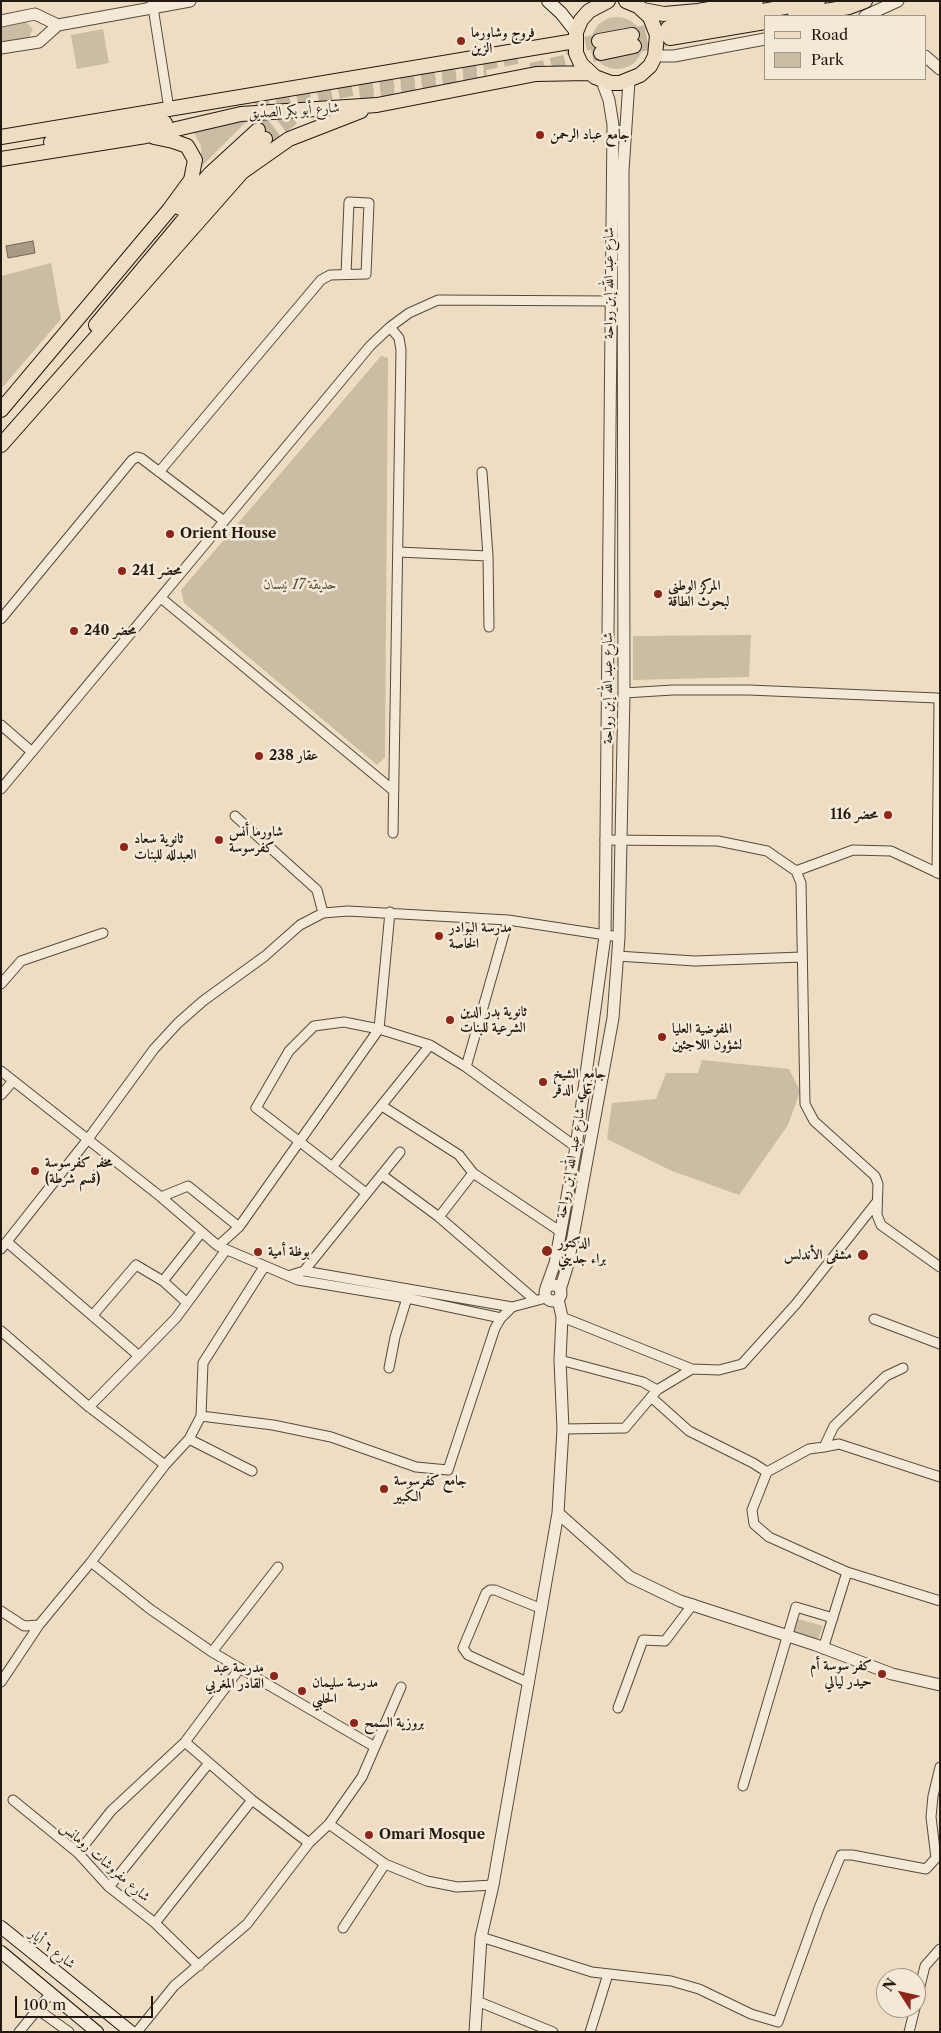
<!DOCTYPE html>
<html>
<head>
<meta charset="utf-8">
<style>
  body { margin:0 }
  #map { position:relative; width:941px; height:2033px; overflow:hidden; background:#eeddc2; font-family:"Libre Caslon Text",serif }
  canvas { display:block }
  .frame { position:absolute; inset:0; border:2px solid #221910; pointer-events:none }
  .legend { position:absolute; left:764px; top:15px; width:162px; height:65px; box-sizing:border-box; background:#f4e9d7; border:1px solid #a09687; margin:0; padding:6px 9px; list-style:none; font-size:15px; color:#221910 }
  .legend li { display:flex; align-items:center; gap:10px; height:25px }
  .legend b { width:25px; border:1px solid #a09687 }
  .north { position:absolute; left:876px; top:1968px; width:50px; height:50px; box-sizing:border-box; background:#f4e9d7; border:1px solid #a09687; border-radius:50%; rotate:305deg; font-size:14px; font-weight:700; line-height:20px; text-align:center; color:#221910 }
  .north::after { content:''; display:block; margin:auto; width:18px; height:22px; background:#8f2418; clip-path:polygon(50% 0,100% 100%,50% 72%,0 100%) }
  .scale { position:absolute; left:15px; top:1996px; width:138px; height:22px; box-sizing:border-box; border:2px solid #221910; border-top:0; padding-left:6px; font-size:15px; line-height:18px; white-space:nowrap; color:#221910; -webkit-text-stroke:4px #f4e9d7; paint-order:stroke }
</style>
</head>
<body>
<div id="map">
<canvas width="941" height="2033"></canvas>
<div class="frame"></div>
<ul class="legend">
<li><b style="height:6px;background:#eeddc2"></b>Road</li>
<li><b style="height:14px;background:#cbbca4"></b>Park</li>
</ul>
<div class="north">N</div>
<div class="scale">100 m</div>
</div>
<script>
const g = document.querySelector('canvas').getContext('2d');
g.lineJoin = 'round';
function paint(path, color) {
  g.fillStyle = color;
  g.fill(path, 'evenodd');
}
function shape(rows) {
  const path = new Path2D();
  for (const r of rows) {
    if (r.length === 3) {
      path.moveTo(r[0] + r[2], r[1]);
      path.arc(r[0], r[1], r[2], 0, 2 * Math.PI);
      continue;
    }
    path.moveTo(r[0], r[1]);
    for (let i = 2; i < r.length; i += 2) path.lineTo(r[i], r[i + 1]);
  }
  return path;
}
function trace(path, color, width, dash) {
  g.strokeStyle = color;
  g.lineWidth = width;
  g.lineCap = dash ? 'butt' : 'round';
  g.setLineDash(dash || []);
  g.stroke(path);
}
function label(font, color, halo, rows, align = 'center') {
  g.font = font + ' "Libre Caslon Text",Amiri,serif';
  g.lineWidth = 5;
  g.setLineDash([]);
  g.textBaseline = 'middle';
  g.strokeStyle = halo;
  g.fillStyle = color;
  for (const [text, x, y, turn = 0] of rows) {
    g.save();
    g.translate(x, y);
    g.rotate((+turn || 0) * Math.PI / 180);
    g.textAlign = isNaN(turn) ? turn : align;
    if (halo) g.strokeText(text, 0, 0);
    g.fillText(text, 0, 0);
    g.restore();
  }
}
paint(shape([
  [617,43,26],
  [26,22,33,29,29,37,1,42,1,27],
  [103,29,109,63,77,69,71,35],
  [248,120,202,166,201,146,193,131],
  [51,263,61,319,1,389,1,276],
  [381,356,388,358,385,757,377,765,184,603,181,590],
  [751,635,749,677,633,680,633,636],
  [702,1060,789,1069,800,1091,788,1125,739,1195,672,1171,607,1139,612,1103,656,1099,666,1073,698,1073],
  [795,1618,823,1626,816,1645,790,1636]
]), '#cbbca4');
const water = shape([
  [33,241,35,253,8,258,6,246,33,241]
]);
paint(water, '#a99a85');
trace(water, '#736656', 1);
trace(shape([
  [632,35,665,28],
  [634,46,668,39],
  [565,48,599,41],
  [531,70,601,53],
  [360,97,487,77],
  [256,108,522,56],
  [258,130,285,107],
  [265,139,298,114,311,109]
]), '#c5b69e', 14, [14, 7]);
const minor = shape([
  [152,1,169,109],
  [390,327,399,338,401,350,393,833],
  [159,472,321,280,330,275,366,274,369,203,349,202,346,274],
  [482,472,488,556,489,627],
  [398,552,488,556],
  [161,598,394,791],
  [1,619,132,460,137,457,141,458,224,521],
  [624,693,673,690,749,690,937,698,939,702,937,873],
  [1,725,32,752],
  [1,789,370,346,390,327,409,313,438,300,611,301],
  [235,816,317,890,323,913],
  [605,840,718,841,767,851,796,871,801,883,805,1104,814,1121,875,1176,878,1184,877,1215,881,1225,940,1267],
  [796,871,853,850,891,851,940,874],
  [617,956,695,961,802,957],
  [1,984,21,961,103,933],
  [466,1067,508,920],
  [1,1071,161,1197,218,1246,298,1280,407,1298,501,1318],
  [1,1095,13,1081],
  [382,1106,459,1155,473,1173,561,1232],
  [332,1167,430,1045],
  [382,1175,439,1217,535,1300],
  [366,1193,256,1108,289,1051,314,1026,344,1022,379,1029,430,1045,466,1067,576,1147],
  [161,1197,188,1186,239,1227],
  [439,1217,473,1173],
  [7,1242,139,1356],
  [218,1246,239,1227,379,1029,390,912],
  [1,1249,88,1139,154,1049,178,1023,203,1001,265,956,300,925,323,913,348,911,508,920,619,937],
  [304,1271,512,1307],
  [288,1276,304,1271,400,1152],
  [163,1281,201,1233],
  [93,1315,136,1265,163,1281,186,1302],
  [562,1317,692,1369,719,1370,742,1364,796,1304,876,1203],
  [874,1319,940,1344],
  [1,1331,89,1407,165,1465],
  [560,1360,643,1382,657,1390],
  [389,1368,395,1337,407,1298],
  [651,1397,689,1431,753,1463,767,1472],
  [89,1407,176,1318,226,1250],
  [201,1416,273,1425,331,1437,416,1467,448,1470,495,1328,501,1318,512,1307,546,1298],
  [563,1429,625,1428,657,1390,692,1369],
  [189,1439,252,1471],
  [824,1447,834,1426,886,1376,903,1368],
  [940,1477,839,1444,824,1447,809,1449,767,1472,752,1510,754,1524,769,1537,847,1572,940,1601],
  [91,1562,150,1609,212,1652,375,1747],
  [1,1611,24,1626,39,1625],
  [823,1649,847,1572],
  [212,1652,278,1567],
  [1,1682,39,1625,91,1562,165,1465,189,1439,201,1416,203,1363,264,1267],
  [529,1683,468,1655,463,1648,486,1593,490,1590,495,1590,542,1609],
  [618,1708,643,1640,665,1641,693,1604],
  [185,1742,252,1800,309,1843],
  [743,1786,796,1607,833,1618],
  [13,1800,78,1853,109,1887,155,1923,199,1966],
  [329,1824,385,1864,427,1881,457,1887,493,1885],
  [78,1853,111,1811,185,1742,240,1668],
  [109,1887,209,1763],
  [155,1923,252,1800],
  [343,1928,385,1864],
  [481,1937,592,1972,671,1981,699,1989,751,2014,778,2022,819,1908,841,1855,852,1855,926,1869,936,1858,931,1817,933,1796,940,1767],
  [477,2001,553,2032],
  [916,2002,925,1966,940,1949],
  [37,2009,69,2032],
  [19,2032,51,1993],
  [137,2032,174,1986,247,1924,309,1843,329,1824,362,1777,401,1687],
  [590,2032,608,1974],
  [909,2032,915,2008]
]);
const tertiary = shape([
  [865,16,898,1],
  [1,21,35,14,58,25],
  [1,48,39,42,58,25,190,1],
  [655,56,674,56,765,39],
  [925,56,940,69],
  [553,1293,8],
  [546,1288,555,1263,576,1147,605,936,613,125,609,100,602,81],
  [560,1290,568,1264,613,1018,619,937,624,693,623,171,629,81],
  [558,1513,630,1577,680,1601,816,1645,892,1674,940,1685],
  [475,2032,481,1937,493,1885,558,1513,563,1429,560,1360,562,1317,558,1299]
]);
const secondary = shape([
  [548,1,561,13,576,32],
  [1,1927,131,2032],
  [1,1952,97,2032]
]);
const primary = shape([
  [608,1,589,11,581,20,576,32,576,53,581,64,595,77,611,83,620,83,640,75,650,66,655,56,657,35,650,17,638,6,626,1],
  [643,10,664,14,698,11,756,1],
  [795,16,849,7,865,1],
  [668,28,818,1],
  [670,38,765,22],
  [599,41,632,35],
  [601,53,634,46],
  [1,137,575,41],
  [51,142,165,123],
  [1,159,146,136,241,114,377,105,536,74,589,73],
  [180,208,210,174,258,130],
  [96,325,182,222,238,160,265,139],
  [1,410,169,210,191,180,195,160,187,146,173,141,154,137],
  [1,445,242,172,289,139,361,111]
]);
trace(minor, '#554a3c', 11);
trace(tertiary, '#554a3c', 13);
trace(secondary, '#221910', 14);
trace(primary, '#221910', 16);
trace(minor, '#f4e9d7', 9);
trace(tertiary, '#f4e9d7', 11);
trace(secondary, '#f4e9d7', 12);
trace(primary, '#eeddc2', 14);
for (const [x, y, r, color] of [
  [461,41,5,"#8f2418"],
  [540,135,5,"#8f2418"],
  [170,534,5,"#8f2418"],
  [122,571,5,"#8f2418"],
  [658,594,5,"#8f2418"],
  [74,631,5,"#8f2418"],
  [259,756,5,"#8f2418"],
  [888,815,5,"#8f2418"],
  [219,840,5,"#8f2418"],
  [124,847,5,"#8f2418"],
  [439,936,5,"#8f2418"],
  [450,1020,5,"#8f2418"],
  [662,1037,5,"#8f2418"],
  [543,1082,5,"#8f2418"],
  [35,1171,5,"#8f2418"],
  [547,1251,6,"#8f2418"],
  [258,1252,5,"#8f2418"],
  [863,1255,6,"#8f2418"],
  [384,1489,5,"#8f2418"],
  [882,1674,5,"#8f2418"],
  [274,1676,5,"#8f2418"],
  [302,1691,5,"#8f2418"],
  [354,1723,5,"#8f2418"],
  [369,1835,5,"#8f2418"]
]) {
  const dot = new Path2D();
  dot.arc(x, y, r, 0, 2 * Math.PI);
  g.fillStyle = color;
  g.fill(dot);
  trace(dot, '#f4e9d7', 2);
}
label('bold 14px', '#221910', '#f4e9d7', [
  ["فروج وشاورما",471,33],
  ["الزين",471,49],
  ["جامع عباد الرحمن",550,135],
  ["Orient House",180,534],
  ["محضر 241",132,571],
  ["المركز الوطني",668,586],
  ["لبحوث الطاقة",668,602],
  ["محضر 240",84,631],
  ["عقار 238",269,756],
  ["محضر 116",878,815,"right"],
  ["شاورما أنس",229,832],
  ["كفرسوسة",229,848],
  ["ثانوية سعاد",134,839],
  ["العبدلله للبنات",134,855],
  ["مدرسة البوادر",449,928],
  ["الخاصة",449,944],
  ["ثانوية بدر الدين",460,1012],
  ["الشرعية للبنات",460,1028],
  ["المفوضية العليا",672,1029],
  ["لشؤون اللاجئين",672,1045],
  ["جامع الشيخ",553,1074],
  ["علي الدقر",553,1090],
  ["مخفر كفرسوسة",45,1163],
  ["(قسم شرطة)",45,1179],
  ["الدكتور",558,1243],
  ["براء جديني",558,1259],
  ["بوظة أمية",268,1252],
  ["مشفى الأندلس",852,1255,"right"],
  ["جامع كفرسوسة",394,1481],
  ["الكبير",394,1497],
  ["كفر سوسة أم",872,1666,"right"],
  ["حيدر ليالي",872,1682,"right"],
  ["مدرسة عبد",264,1668,"right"],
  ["القادر المغربي",264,1684,"right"],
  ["مدرسة سليمان",312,1683],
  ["الحلبي",312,1699],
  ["بروزية السمح",364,1723],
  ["Omari Mosque",379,1835]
], 'left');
label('14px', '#221910', '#f4e9d7', [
  ["شارع أبو بكر الصدّيق",294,111,-4],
  ["شارع عبد الله إبن رواحة",609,283,-90],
  ["شارع عبد الله إبن رواحة",608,688,-90],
  ["شارع عبد الله إبن رواحة",571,1163,-80],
  ["شارع مفروشات رومانس",105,1862,41],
  ["شارع ٦ أيار",52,1949,39]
]);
label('italic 14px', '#554a3c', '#f4e9d7', [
  ["حديقة 17 نيسان",300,585]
]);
</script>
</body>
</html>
